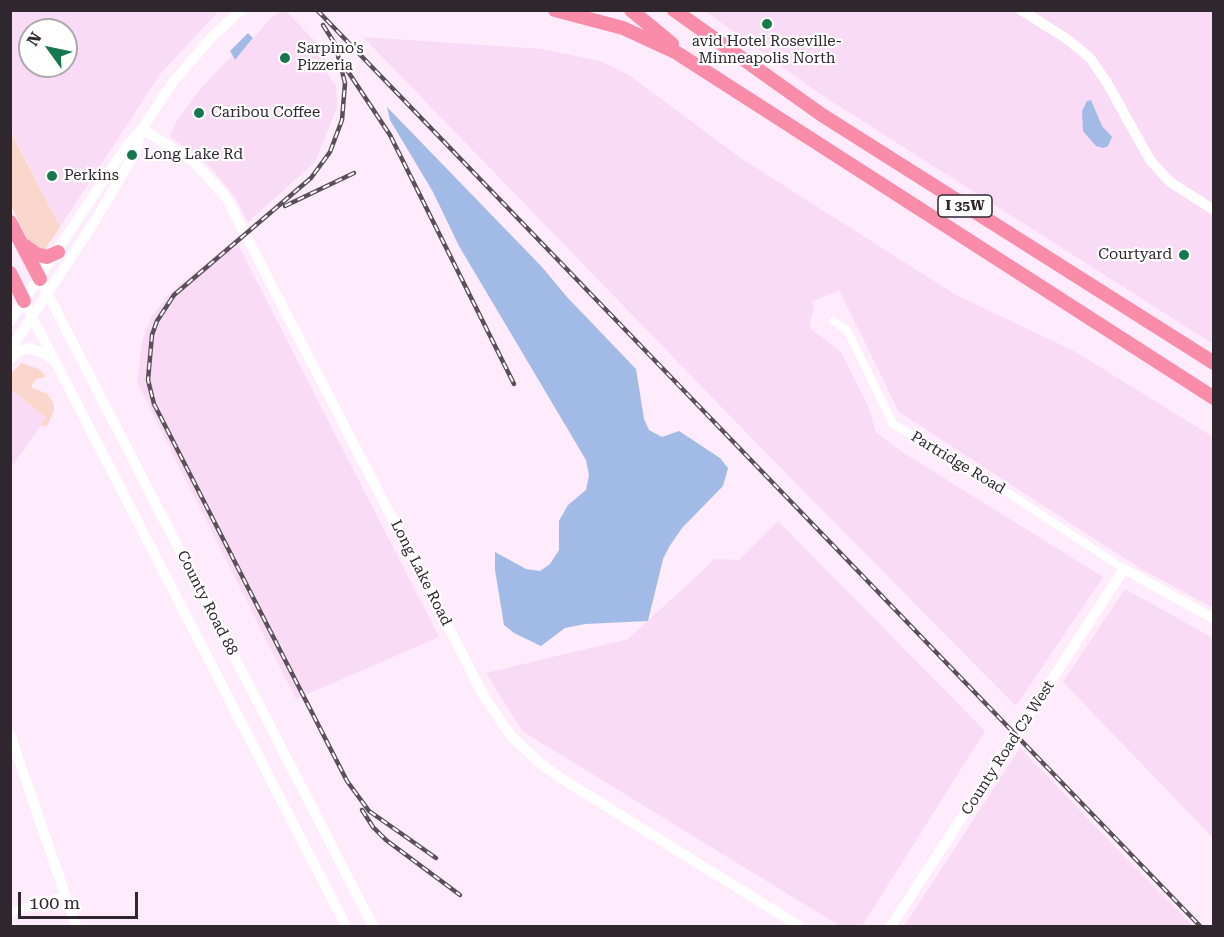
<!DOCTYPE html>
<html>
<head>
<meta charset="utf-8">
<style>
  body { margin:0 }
  #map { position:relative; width:1224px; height:937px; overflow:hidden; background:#feebfc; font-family:"Roboto Serif",serif }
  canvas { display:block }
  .frame { position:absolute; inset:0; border:12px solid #2f262e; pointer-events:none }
  .north { position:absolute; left:18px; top:18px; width:60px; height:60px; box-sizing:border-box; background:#fff; border:2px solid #aca8ab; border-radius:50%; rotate:303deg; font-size:16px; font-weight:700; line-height:24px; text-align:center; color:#2f262e }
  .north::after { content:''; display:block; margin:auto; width:21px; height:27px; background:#17774e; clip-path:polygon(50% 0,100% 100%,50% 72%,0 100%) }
  .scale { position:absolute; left:18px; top:892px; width:120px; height:27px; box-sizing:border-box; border:3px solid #2f262e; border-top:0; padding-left:8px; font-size:18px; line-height:21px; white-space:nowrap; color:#2f262e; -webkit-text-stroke:4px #fff; paint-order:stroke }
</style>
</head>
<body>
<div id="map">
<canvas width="1224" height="937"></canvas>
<div class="frame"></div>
<div class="north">N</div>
<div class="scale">100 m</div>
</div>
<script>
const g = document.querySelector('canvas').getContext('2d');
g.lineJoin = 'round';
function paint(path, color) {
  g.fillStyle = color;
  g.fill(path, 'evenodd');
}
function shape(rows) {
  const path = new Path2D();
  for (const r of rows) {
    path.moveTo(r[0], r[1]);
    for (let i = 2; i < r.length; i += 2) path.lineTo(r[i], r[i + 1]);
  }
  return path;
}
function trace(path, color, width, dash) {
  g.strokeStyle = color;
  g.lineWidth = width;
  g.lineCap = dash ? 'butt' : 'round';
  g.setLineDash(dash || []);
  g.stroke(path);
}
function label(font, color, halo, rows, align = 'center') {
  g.font = font + ' "Roboto Serif",serif';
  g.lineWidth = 4.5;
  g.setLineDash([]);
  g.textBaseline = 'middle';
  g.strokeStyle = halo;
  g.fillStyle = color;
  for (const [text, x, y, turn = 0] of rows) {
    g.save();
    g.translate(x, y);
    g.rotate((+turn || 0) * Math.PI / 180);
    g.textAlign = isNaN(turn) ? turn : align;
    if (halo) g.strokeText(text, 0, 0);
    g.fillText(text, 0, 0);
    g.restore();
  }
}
paint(shape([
  [11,11,219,11,161,73,60,227,11,130],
  [30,30,66,30,66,66,30,66],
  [281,11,286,11,324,51,327,74,336,86,337,107,315,162,248,222,235,197,212,169,199,156,170,137,176,122,200,89,232,56,235,60,270,19],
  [705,11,1213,11,1213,344,820,94],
  [363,37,542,49,600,61,629,75,742,159,956,295,1074,351,1213,437,1213,608,1138,567,899,412,839,290,812,302,814,308,810,323,811,329,841,352,867,404,876,432,902,452,1103,577,1016,706,766,453],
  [235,239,439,637,296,699,137,382,142,342,151,317,168,295],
  [11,389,46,418,11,468],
  [778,521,985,731,862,926,840,926,522,731,486,673,628,639,715,559,739,560],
  [1125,589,1213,638,1213,838,1063,682],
  [1020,748,1120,852,1193,926,904,926]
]), '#f9dbf5');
paint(shape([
  [10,130,60,227,44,251,31,246,11,206],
  [21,363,39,369,45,375,45,377,36,379,31,387,47,394,53,402,54,410,47,426,40,426,46,418,11,389,11,374]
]), '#fad6cb');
paint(shape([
  [248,33,253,38,235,60,230,51],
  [1091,100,1102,126,1112,137,1108,146,1103,148,1096,146,1083,131,1082,111,1087,101],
  [387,107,542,267,567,297,636,369,644,419,649,430,662,437,679,431,720,458,728,468,723,486,682,528,669,547,663,559,648,621,585,624,565,628,541,646,514,633,504,625,495,570,495,552,526,569,540,571,550,564,559,550,559,521,568,505,586,490,589,475,586,460,459,246,433,192,390,120]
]), '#a1bae6');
trace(shape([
  [833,321,847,330,893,424,1013,496,1124,569],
  [10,913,66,895]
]), '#fff', 8);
trace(shape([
  [1021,10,1067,39,1090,58,1106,81,1150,160,1170,182,1214,210],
  [142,129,193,161,226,197,485,698,511,736,541,764,559,777,799,926],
  [40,279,373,926],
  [24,301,346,926],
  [10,321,126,147,142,129,173,82,212,37,241,10],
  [10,350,93,224,135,153,141,132],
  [10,359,18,352,29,348,44,353,54,361],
  [10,734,76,926],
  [891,926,1124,569,1214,619]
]), '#fff', 10);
trace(shape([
  [555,10,623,28,677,53,1214,398],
  [631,10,672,44],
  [674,10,822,115,1214,363],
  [10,222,40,279],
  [25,246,36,254,47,257,58,252],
  [10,273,24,301]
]), '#f98ca9', 14);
const rail = shape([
  [317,10,1200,926],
  [323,25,335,44,345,83,342,120,330,152,311,178,174,295,157,321,152,335,148,380,154,404,347,781,369,811,436,858],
  [345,67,390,135,514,384],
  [285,206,354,173],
  [362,810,373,827,386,840,460,895]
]);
trace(rail, '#5b5059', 4.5);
trace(rail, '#fff', 2, [7]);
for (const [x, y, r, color] of [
  [767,24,6,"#17774e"],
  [285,58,6,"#17774e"],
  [199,113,6,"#17774e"],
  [132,155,6,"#17774e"],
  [52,176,6,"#17774e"],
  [1184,255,6,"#17774e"]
]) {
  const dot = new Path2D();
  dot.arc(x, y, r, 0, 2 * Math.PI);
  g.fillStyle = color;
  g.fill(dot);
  trace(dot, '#fff', 2);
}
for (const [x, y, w] of [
  [965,206,54]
]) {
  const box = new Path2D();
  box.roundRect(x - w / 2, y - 11, w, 22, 4.5);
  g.fillStyle = '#fff';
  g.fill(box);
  trace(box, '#2f262e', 1.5);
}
label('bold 14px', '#2f262e', null, [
  ["I 35W",965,206]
]);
label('15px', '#2f262e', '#fff', [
  ["avid Hotel Roseville-",767,42,"center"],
  ["Minneapolis North",767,59,"center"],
  ["Sarpino's",297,49],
  ["Pizzeria",297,66],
  ["Caribou Coffee",211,113],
  ["Long Lake Rd",144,155],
  ["Perkins",64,176],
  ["Courtyard",1172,255,"right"]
], 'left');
label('15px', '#2f262e', '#fff', [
  ["Partridge Road",958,463,31],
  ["Long Lake Road",421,573,63],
  ["County Road 88",207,603,63],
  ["County Road C2 West",1008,748,-57]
]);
</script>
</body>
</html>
